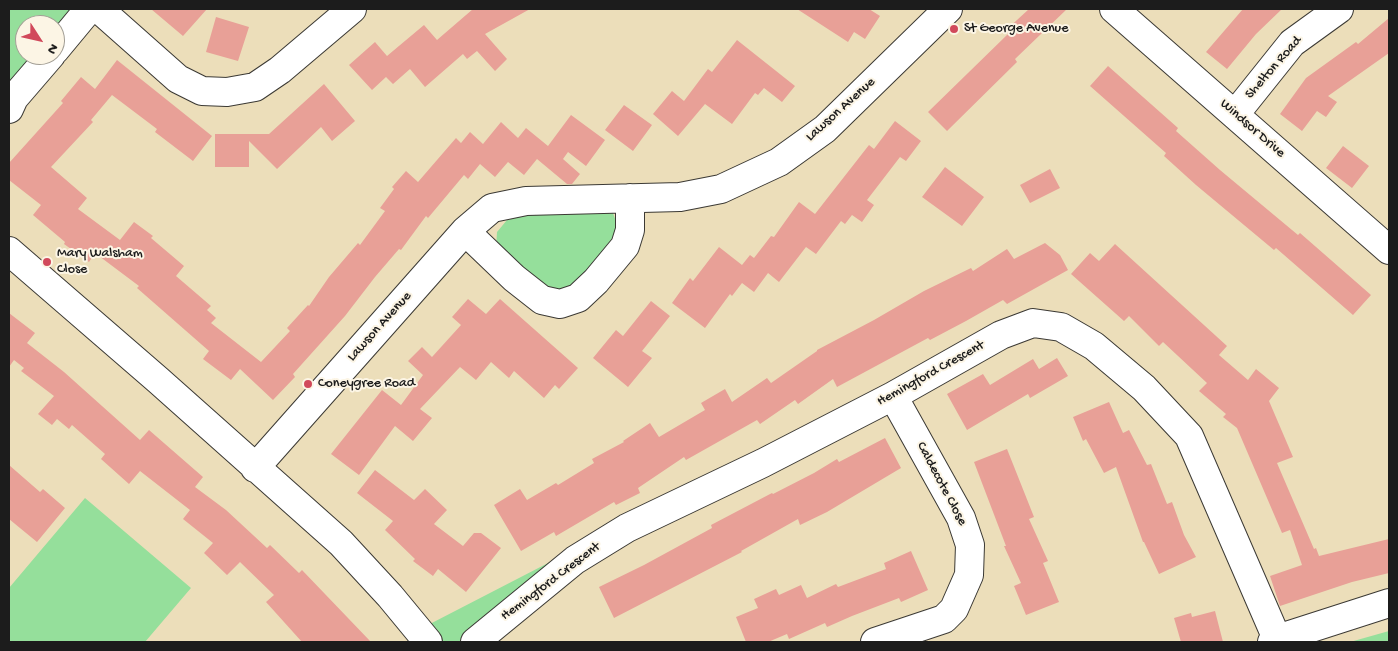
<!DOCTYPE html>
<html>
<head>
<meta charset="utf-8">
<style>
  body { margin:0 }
  #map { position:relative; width:1398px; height:651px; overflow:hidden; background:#ecdeba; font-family:"Gochi Hand",sans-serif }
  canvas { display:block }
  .frame { position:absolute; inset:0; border:10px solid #1c1c1c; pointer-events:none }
  .north { position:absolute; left:15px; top:15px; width:50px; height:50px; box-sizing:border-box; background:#fcf5e5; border:1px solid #a29e95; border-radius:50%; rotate:125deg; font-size:14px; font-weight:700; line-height:20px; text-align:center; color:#1c1c1c }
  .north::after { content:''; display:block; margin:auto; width:18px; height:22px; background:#d1495b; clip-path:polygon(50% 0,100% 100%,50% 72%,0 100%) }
</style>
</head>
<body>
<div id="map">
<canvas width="1398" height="651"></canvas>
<div class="frame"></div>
<div class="north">N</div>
</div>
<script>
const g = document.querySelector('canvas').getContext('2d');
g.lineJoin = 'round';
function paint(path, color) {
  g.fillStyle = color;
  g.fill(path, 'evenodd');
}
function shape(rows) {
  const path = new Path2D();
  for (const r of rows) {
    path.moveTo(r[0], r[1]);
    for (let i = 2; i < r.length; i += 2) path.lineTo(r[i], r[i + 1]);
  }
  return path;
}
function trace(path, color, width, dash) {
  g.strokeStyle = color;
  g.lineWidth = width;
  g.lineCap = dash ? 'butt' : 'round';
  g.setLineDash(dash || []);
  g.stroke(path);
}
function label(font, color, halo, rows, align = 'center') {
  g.font = font + ' "Gochi Hand",sans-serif';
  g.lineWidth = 4;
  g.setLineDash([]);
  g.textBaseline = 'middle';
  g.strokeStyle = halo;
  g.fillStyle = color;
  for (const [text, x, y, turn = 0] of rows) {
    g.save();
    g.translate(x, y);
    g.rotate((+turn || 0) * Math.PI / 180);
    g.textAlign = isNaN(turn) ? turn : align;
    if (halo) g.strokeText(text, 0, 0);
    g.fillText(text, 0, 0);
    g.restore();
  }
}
paint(shape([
  [9,9,77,9,55,34,55,25,25,25,25,55,37,55,9,91],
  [613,213,619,230,588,282,552,295,496,249,497,232,507,220,527,215],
  [85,498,191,588,145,642,9,642,9,588],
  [550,562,556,569,466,642,442,642,426,626],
  [1389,631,1389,642,1350,642]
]), '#95df9b');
paint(shape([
  [151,9,207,9,183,36],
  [473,9,530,9,485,34,507,59,495,71,477,51,467,59,463,54,425,87,410,69,393,84,386,77,372,90,349,65,375,42,387,56,424,25,437,40],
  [797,9,869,9,880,16,865,39,854,32,848,42],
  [1029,9,1067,9,1015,59,1017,62,947,131,928,112,1008,34,1005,31],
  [1243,9,1282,9,1256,34,1227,69,1206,52],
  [216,17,249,27,238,61,206,52],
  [1389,18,1389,53,1328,96,1337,102,1326,117,1317,111,1302,131,1280,114,1306,78,1356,42,1358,44],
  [737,40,795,86,782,102,764,88,758,95,755,93,732,124,705,104,678,136,653,114,672,91,684,101,708,69,712,72],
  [117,60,212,136,193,161,155,132,157,129,112,95,91,120,93,122,51,167,87,198,78,209,120,240,134,222,153,236,151,238,184,266,176,276,211,306,207,310,216,318,211,323,261,362,290,331,287,328,308,305,309,306,329,277,358,243,360,245,385,211,380,208,394,189,392,187,406,171,418,182,456,138,461,143,470,132,483,144,501,122,518,138,526,128,548,146,571,115,605,140,586,166,568,152,563,159,580,174,572,184,567,184,537,159,524,175,508,162,495,177,480,164,468,179,464,175,428,218,426,216,401,250,399,249,375,277,345,316,293,374,295,377,273,400,240,369,231,380,203,359,209,351,137,288,139,286,95,253,89,262,64,244,65,242,33,215,41,205,9,180,9,163,63,103,61,101,81,77,95,89],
  [1108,66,1178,128,1176,131,1220,170,1298,235,1300,233,1371,295,1353,315,1276,248,1274,250,1196,185,1164,156,1166,153,1090,86],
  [324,84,355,121,332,141,321,127,277,169,249,141,249,167,215,167,215,134,269,134],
  [624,105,652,125,633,151,605,130],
  [895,121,921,141,906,161,900,157,867,200,874,205,862,222,852,215,845,224,841,221,816,254,806,247,779,282,768,273,754,292,742,283,732,296,730,294,705,328,672,303,690,278,693,281,719,247,742,265,750,255,754,258,771,236,774,237,799,202,815,214,869,145,874,149],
  [1343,146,1369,166,1352,188,1326,168],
  [945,167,984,197,962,226,922,197],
  [1050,169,1060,188,1030,203,1020,185],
  [1045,243,1060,255,1068,270,1007,304,1003,300,966,321,930,340,928,338,837,387,833,379,798,404,795,400,760,424,757,420,686,460,684,457,638,488,640,493,616,505,614,502,556,536,554,532,521,551,494,505,520,489,527,500,556,483,558,485,594,463,592,459,624,442,623,441,650,423,659,437,705,410,701,403,725,389,732,402,767,378,771,383,817,351,817,350,874,320,924,291,971,268,973,271,1007,249,1014,259],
  [1115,244,1227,346,1219,355,1248,380,1256,369,1279,388,1269,401,1293,457,1277,463,1314,549,1316,548,1319,556,1389,539,1389,573,1352,582,1280,606,1270,576,1302,565,1290,530,1282,533,1237,428,1223,417,1226,414,1199,391,1207,383,1163,342,1159,346,1129,316,1124,321,1071,274,1090,253,1099,261],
  [468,299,486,314,500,299,578,368,559,389,555,385,544,398,514,371,509,378,491,362,476,380,460,367,420,409,432,418,413,441,395,426,359,475,331,454,382,390,401,405,423,375,408,361,422,347,432,357,461,325,452,317],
  [651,301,670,316,642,351,652,358,628,387,593,358,616,330,623,336],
  [9,313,35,333,27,343,64,372,140,440,149,430,203,477,195,487,226,510,267,548,270,545,299,573,302,570,371,642,302,642,266,602,274,595,240,562,227,575,204,553,213,543,183,519,190,510,140,471,129,484,101,459,105,454,72,425,69,429,57,419,52,425,38,414,54,396,21,371,24,368,14,360,9,367],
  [1057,358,1068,376,1030,398,1028,394,967,430,947,394,983,374,990,385,1033,359,1039,369],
  [1109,402,1123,433,1129,430,1147,465,1151,464,1167,504,1172,502,1184,535,1196,557,1159,574,1144,542,1143,542,1116,467,1104,473,1086,439,1083,441,1073,417],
  [885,438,901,468,827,512,800,525,798,519,741,551,742,552,614,618,599,587,644,565,712,528,711,525,772,493,773,494,814,473,837,459,839,462],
  [1007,449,1034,517,1029,519,1048,561,1043,563,1059,602,1026,615,1014,586,1021,583,1004,546,1006,546,974,462],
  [9,465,40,492,43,489,65,508,37,542,9,519],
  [375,470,414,500,425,489,447,510,434,524,463,546,474,533,481,533,501,548,466,592,438,569,433,576,413,561,415,559,385,530,393,521,357,493],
  [911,551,928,590,901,602,899,598,852,616,827,627,825,623,789,639,787,634,768,642,746,642,736,617,758,608,754,599,776,589,779,595,801,585,807,598,836,584,838,587,886,569,884,563],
  [1215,611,1223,642,1181,642,1174,618,1191,613,1192,617]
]), '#e8a097');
const minor = shape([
  [99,9,178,79,202,91,227,92,255,87,280,70,352,9],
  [1114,9,1389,250],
  [55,50,89,9],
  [9,109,14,98,51,55],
  [1236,113,1292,43,1339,9],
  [465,231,514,278,542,300,560,304,578,298,596,281,625,246,630,230,630,198],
  [9,251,158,380,341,543,390,596,428,642],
  [255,468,465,231,492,208,526,201,680,197,721,189,779,162,825,129,948,9],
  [475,642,575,560,627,528,763,463,893,396,1001,335,1033,323,1061,327,1094,346,1144,388,1189,436,1277,639],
  [875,642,944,619,954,609,969,575,970,545,961,518,893,396],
  [1272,642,1277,639,1389,603]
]);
trace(minor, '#3b3934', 30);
trace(minor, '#fff', 28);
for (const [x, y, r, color] of [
  [954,29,5,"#d1495b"],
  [47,262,5,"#d1495b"],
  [308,384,5,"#d1495b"]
]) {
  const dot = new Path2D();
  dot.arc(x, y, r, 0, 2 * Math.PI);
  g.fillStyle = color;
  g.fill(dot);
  trace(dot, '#fcf5e5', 2);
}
label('14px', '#1c1c1c', '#fcf5e5', [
  ["St George Avenue",964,29],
  ["Mary Walsham",57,254],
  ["Close",57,270],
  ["Coneygree Road",318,384]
], 'left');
label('14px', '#1c1c1c', '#fcf5e5', [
  ["Shelton Road",1274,68,-49],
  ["Lawson Avenue",841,110,-42],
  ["Windsor Drive",1252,129,41],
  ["Lawson Avenue",380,327,-48],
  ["Hemingford Crescent",931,374,-29],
  ["Caldecote Close",941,484,62],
  ["Hemingford Crescent",551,582,-37]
]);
</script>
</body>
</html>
